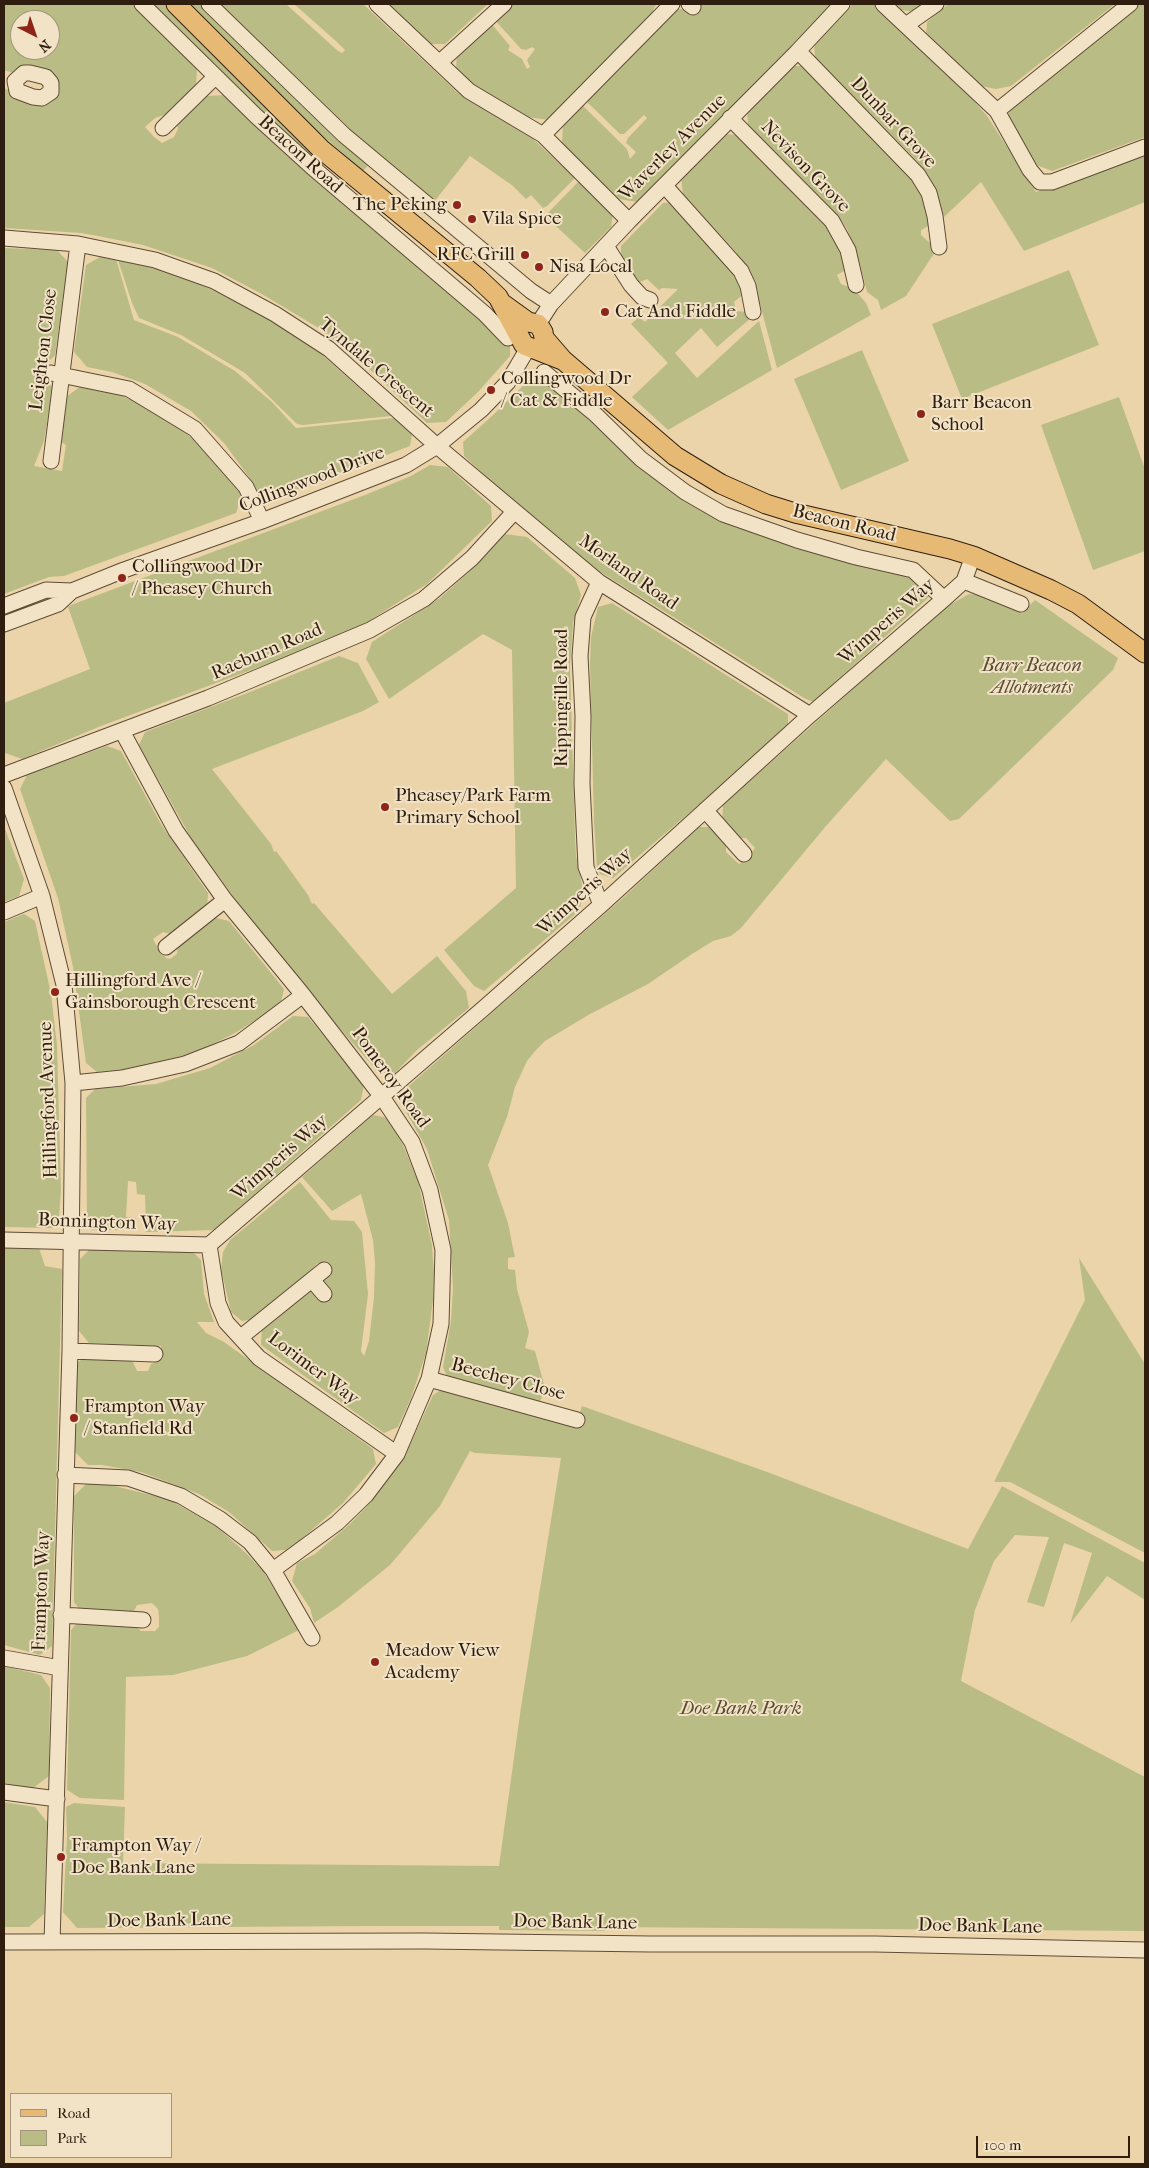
<!DOCTYPE html>
<html>
<head>
<meta charset="utf-8">
<style>
  body { margin:0 }
  #map { position:relative; width:1149px; height:2168px; overflow:hidden; background:#ebd4a9; font-family:"IM FELL French Canon",serif }
  canvas { display:block }
  .frame { position:absolute; inset:0; border:5px solid #2f1e10; pointer-events:none }
  .legend { position:absolute; left:10px; top:2093px; width:162px; height:65px; box-sizing:border-box; background:#f2e3c7; border:1px solid #a4947e; margin:0; padding:6px 9px; list-style:none; font-size:15px; color:#2f1e10 }
  .legend li { display:flex; align-items:center; gap:10px; height:25px }
  .legend b { width:25px; border:1px solid #a4947e }
  .north { position:absolute; left:10px; top:10px; width:50px; height:50px; box-sizing:border-box; background:#f2e3c7; border:1px solid #a4947e; border-radius:50%; rotate:139deg; font-size:14px; font-weight:700; line-height:20px; text-align:center; color:#2f1e10 }
  .north::after { content:''; display:block; margin:auto; width:18px; height:22px; background:#8f2418; clip-path:polygon(50% 0,100% 100%,50% 72%,0 100%) }
  .scale { position:absolute; left:976px; top:2136px; width:154px; height:22px; box-sizing:border-box; border:2px solid #2f1e10; border-top:0; padding-left:6px; font-size:15px; line-height:18px; white-space:nowrap; color:#2f1e10; -webkit-text-stroke:4px #f2e3c7; paint-order:stroke }
</style>
</head>
<body>
<div id="map">
<canvas width="1149" height="2168"></canvas>
<div class="frame"></div>
<ul class="legend">
<li><b style="height:6px;background:#e6ba74"></b>Road</li>
<li><b style="height:14px;background:#babc86"></b>Park</li>
</ul>
<div class="north">N</div>
<div class="scale">100 m</div>
</div>
<script>
const g = document.querySelector('canvas').getContext('2d');
g.lineJoin = 'round';
function paint(path, color) {
  g.fillStyle = color;
  g.fill(path, 'evenodd');
}
function shape(rows) {
  const path = new Path2D();
  for (const r of rows) {
    path.moveTo(r[0], r[1]);
    for (let i = 2; i < r.length; i += 2) path.lineTo(r[i], r[i + 1]);
  }
  return path;
}
function trace(path, color, width, dash) {
  g.strokeStyle = color;
  g.lineWidth = width;
  g.lineCap = dash ? 'butt' : 'round';
  g.setLineDash(dash || []);
  g.stroke(path);
}
function label(font, color, halo, rows, align = 'center') {
  g.font = font + ' "IM FELL French Canon",serif';
  g.lineWidth = 4;
  g.setLineDash([]);
  g.textBaseline = 'middle';
  g.strokeStyle = halo;
  g.fillStyle = color;
  for (const [text, x, y, turn = 0] of rows) {
    g.save();
    g.translate(x, y);
    g.rotate((+turn || 0) * Math.PI / 180);
    g.textAlign = isNaN(turn) ? turn : align;
    if (halo) g.strokeText(text, 0, 0);
    g.fillText(text, 0, 0);
    g.restore();
  }
}
paint(shape([
  [4,4,136,4,197,64,196,91,173,112,155,118,145,127,154,137,162,143,174,137,178,129,177,121,203,96,228,95,494,330,510,346,510,356,478,392,446,422,427,423,364,364,317,327,260,293,212,268,143,245,98,236,81,233,4,228,4,88,23,96,55,86,4,70],
  [20,20,50,20,50,50,20,50],
  [149,4,170,4,329,158,320,168],
  [185,4,202,4,370,163,363,171,299,115],
  [217,4,286,4,338,51,342,53,345,50,337,42,294,4,363,4,458,93,532,138,575,178,547,206,543,208,531,195,526,199,513,186,470,156,434,202,336,119],
  [383,4,488,4,445,44,427,44],
  [510,4,656,4,650,18,549,120,526,117,478,89,456,71,457,52,490,22,510,46,508,50,522,59,527,69,530,67,527,60,535,49,532,47,526,50,521,49,493,18],
  [697,4,833,4,637,202,619,199,562,144,563,122,581,104,627,149,630,159,636,152,626,143,628,138,647,118,644,115,624,134,620,134,585,100,676,9,685,9],
  [853,4,875,4,964,90,987,116,1036,192,1145,152,1145,202,1024,251,981,182,944,217,936,192,917,161,815,58,814,43],
  [895,4,925,4,918,12,901,10],
  [948,4,1115,4,1011,86,996,89,981,86,926,34,927,22],
  [1138,4,1145,4,1145,137,1052,171,1034,164,1007,122,1010,106],
  [791,66,807,66,906,168,926,198,931,221,928,226,921,230,921,235,937,249,906,296,881,310,878,300,867,292,859,260,847,229,842,221,748,125,747,110],
  [722,134,740,135,835,232,846,267,844,271,837,275,841,284,854,289,866,303,871,315,777,368,753,278,736,252,683,194,681,177],
  [579,181,613,215,611,227,585,253,545,216],
  [674,202,726,259,746,292,734,302,736,311,747,312,752,317,717,347,701,328,675,353,697,378,759,321,772,370,668,430,632,397,668,363,631,324,639,317,645,322,678,289,662,288,659,290,647,279,638,283,621,258,621,246,663,203],
  [4,248,57,250,68,262,55,355,46,364,45,373,48,383,53,387,44,441,34,466,62,471,66,445,60,441,66,397,81,386,117,394,144,405,179,427,204,449,242,495,236,513,64,576,49,577,4,594],
  [102,256,116,259,134,320,178,337,235,371,272,402,296,428,394,418,412,434,410,446,273,499,259,494,249,477,224,443,191,411,145,384,112,372,87,367,74,352,86,265],
  [118,260,154,268,206,287,263,316,319,352,391,416,303,425,297,424,245,373,181,335,139,318,132,303],
  [1069,270,1099,345,962,399,932,324],
  [862,350,909,461,841,490,794,379],
  [543,379,554,391,566,397,674,492,915,578,929,595,928,598,813,702,804,698,594,568,516,504,464,456,463,442,492,416,529,380],
  [1119,397,1145,469,1145,551,1093,570,1041,425],
  [430,465,448,467,491,506,492,521,427,584,364,624,326,642,101,726,22,759,5,753,4,703,90,669,68,607,71,605,365,495,411,476],
  [505,534,527,537,575,578,581,595,573,623,570,667,575,836,576,856,583,889,580,910,484,991,474,986,444,950,516,888,512,650,483,634,389,699,366,659,372,642,440,598,468,573],
  [969,594,981,595,1022,613,1035,600,1118,658,1113,670,959,819,950,821,886,759,826,826,741,928,731,936,713,941,692,954,648,984,590,1014,545,1041,536,1050,527,1061,515,1087,507,1117,488,1165,508,1223,513,1248,515,1257,508,1258,508,1269,515,1270,517,1289,529,1332,525,1348,535,1351,545,1388,540,1402,533,1404,448,1379,443,1367,451,1321,453,1288,449,1220,427,1149,402,1105,403,1091,625,896,699,827,715,827,726,842,726,852,739,864,748,858,755,848,746,838,736,838,722,822,723,805,944,608],
  [612,603,788,714,788,724,716,790,613,878,600,874,597,868,594,822,590,664,591,637,598,607],
  [339,656,358,663,379,702,363,711,212,769,271,844,274,852,276,851,282,859,308,895,312,904,314,903,392,994,437,956,466,991,469,1008,417,1050,395,1073,379,1073,319,1005,249,918,190,836,139,745,145,732,250,692],
  [107,746,121,751,161,824,208,893,207,908,174,935,163,932,153,939,155,943,166,958,170,959,177,954,178,943,212,917,229,921,284,989,281,1002,265,1014,235,1033,199,1051,169,1061,127,1069,97,1072,86,1063,73,967,58,898,20,789,27,775],
  [4,826,24,879,19,896,4,902],
  [24,914,35,921,51,994,57,1045,61,1190,59,1217,52,1228,4,1227,4,922],
  [293,1016,308,1017,364,1085,361,1100,214,1230,146,1232,145,1195,137,1194,136,1182,128,1181,126,1217,136,1218,136,1230,91,1230,87,1224,86,1098,95,1089,156,1084,210,1068,254,1045],
  [373,1115,388,1118,403,1145,418,1181,432,1245,434,1274,433,1300,426,1353,411,1398,398,1427,384,1433,261,1345,262,1327,321,1281,323,1265,318,1263,257,1319,242,1321,231,1312,221,1269,223,1252,230,1240,300,1182,331,1220,354,1221,362,1232,368,1294,361,1351,364,1356,369,1341,374,1297,375,1262,373,1240,361,1194,332,1211,302,1177],
  [4,1248,39,1248,45,1266,62,1269,52,1646,40,1655,4,1645],
  [89,1250,150,1252,190,1251,195,1254,201,1260,204,1294,214,1322,197,1322,206,1333,224,1342,373,1449,376,1464,343,1503,299,1541,286,1550,272,1551,229,1512,199,1494,141,1472,102,1465,88,1465,75,1452,77,1363,89,1354,123,1357,133,1362,137,1371,148,1371,151,1364,160,1361,161,1346,89,1343,79,1331,80,1259],
  [1079,1258,1145,1364,1145,1553,1010,1482,994,1482,1085,1300],
  [444,1388,576,1424,582,1406,770,1473,968,1549,1002,1486,1145,1563,1145,1600,1107,1576,1070,1624,1092,1553,1064,1543,1044,1607,1027,1602,1049,1537,1015,1535,994,1561,975,1610,961,1681,1145,1777,1145,1931,606,1927,605,1931,499,1930,499,1926,368,1926,77,1928,63,1912,67,1836,66,1807,74,1803,125,1807,123,1863,499,1866,521,1707,561,1458,475,1453,470,1451,440,1506,390,1565,338,1607,314,1623,310,1608,292,1581,297,1563,315,1554,351,1523,369,1504,408,1449,433,1395],
  [87,1483,110,1485,168,1499,217,1527,246,1553,263,1571,299,1630,247,1656,173,1675,126,1677,124,1800,80,1798,67,1790,71,1630,80,1620,132,1623,141,1631,155,1631,159,1627,159,1617,158,1609,152,1603,137,1605,133,1613,80,1610,74,1602,74,1496],
  [4,1666,41,1675,50,1688,49,1776,32,1789,4,1783],
  [4,1802,35,1807,47,1822,44,1914,29,1927,4,1927]
]), '#babc86');
const minor = shape([
  [142,4,256,116,312,167,485,314,508,338],
  [209,4,344,135,531,291,551,304],
  [377,4,469,91,543,135,629,221],
  [689,4,693,7],
  [883,4,997,111,1030,170,1040,182,1052,182,1145,147],
  [906,25,936,4],
  [798,51,918,175,929,193,935,216,939,247],
  [439,63,504,4],
  [24,73,30,73,46,77,51,83,51,92,42,98,33,97,17,91,15,81,24,73],
  [997,111,1130,4],
  [730,118,832,221,848,250,856,285],
  [163,128,215,77],
  [543,135,672,4],
  [665,186,741,271,748,286,753,312],
  [4,238,78,244,155,260,214,281,275,314,329,349,437,446,599,582,810,715],
  [606,246,631,285,642,297,650,300],
  [538,324,551,304,629,221,798,51,842,4],
  [544,372,595,414,641,459,685,492,723,514,797,540,856,557,913,570,944,599],
  [51,373,129,389,195,429,246,487,262,521],
  [51,461,78,244],
  [964,581,1021,604],
  [599,582,583,617,580,656,583,716,582,784,586,867,601,905],
  [4,606,46,590,72,591],
  [4,624,58,604,72,591,124,570,262,521,406,465,437,446,481,410,508,382,528,348],
  [122,731,176,831,225,900,303,995,382,1097,412,1142,430,1190,443,1250,441,1324,429,1379,397,1454,366,1495,337,1523,273,1570],
  [4,775,208,698,370,630,424,599,472,558,514,512],
  [4,788,42,896,64,985,73,1083,70,1351,52,1942],
  [705,810,744,854],
  [4,912,42,896],
  [166,947,225,900],
  [73,1083,122,1078,185,1064,239,1043,303,995],
  [4,1240,209,1245],
  [209,1245,484,1008,601,905,810,715,944,599,964,581,973,556],
  [209,1245,218,1303,226,1322,259,1358,397,1454],
  [312,1280,324,1294],
  [241,1337,324,1270],
  [70,1351,155,1354],
  [429,1379,577,1420],
  [65,1475,128,1478,181,1496,220,1519,250,1542,273,1570,312,1638],
  [61,1615,143,1620],
  [4,1658,60,1668],
  [4,1792,57,1799],
  [4,1942,425,1941,650,1944,875,1944,1145,1950]
]);
const major = shape([
  [176,4,321,149,478,278,498,297,524,345,562,360],
  [503,304,528,322,538,324,543,332,544,338,563,360,675,456,721,484,766,504,795,513,950,549,973,556,1051,590,1078,604,1145,653]
]);
trace(minor, '#5e4c36', 17);
trace(major, '#2f1e10', 21);
trace(minor, '#f2e3c7', 15);
trace(major, '#e6ba74', 19);
for (const [x, y, r, color] of [
  [457,205,5,"#8f2418"],
  [472,219,5,"#8f2418"],
  [525,255,5,"#8f2418"],
  [539,267,5,"#8f2418"],
  [605,312,5,"#8f2418"],
  [491,390,5,"#8f2418"],
  [921,414,5,"#8f2418"],
  [122,578,5,"#8f2418"],
  [385,807,5,"#8f2418"],
  [55,992,5,"#8f2418"],
  [74,1418,5,"#8f2418"],
  [375,1662,5,"#8f2418"],
  [61,1857,5,"#8f2418"]
]) {
  const dot = new Path2D();
  dot.arc(x, y, r, 0, 2 * Math.PI);
  g.fillStyle = color;
  g.fill(dot);
  trace(dot, '#f2e3c7', 2);
}
label('19px', '#2f1e10', '#f2e3c7', [
  ["Dunbar Grove",893,123,47],
  ["Waverley Avenue",673,148,-45],
  ["Beacon Road",300,155,42],
  ["Nevison Grove",805,167,46],
  ["Leighton Close",44,350,-83],
  ["Tyndale Crescent",376,368,40],
  ["Collingwood Drive",312,480,-21],
  ["Beacon Road",844,524,14],
  ["Morland Road",628,573,35],
  ["Wimperis Way",887,622,-41],
  ["Raeburn Road",267,652,-23],
  ["Rippingille Road",562,698,-90],
  ["Wimperis Way",585,892,-42],
  ["Pomeroy Road",390,1078,54],
  ["Hillingford Avenue",49,1100,-92],
  ["Wimperis Way",280,1158,-41],
  ["Bonnington Way",107,1223,2],
  ["Lorimer Way",313,1369,37],
  ["Beechey Close",508,1380,15],
  ["Frampton Way",42,1591,-88],
  ["Doe Bank Lane",169,1921,-1],
  ["Doe Bank Lane",575,1923,1],
  ["Doe Bank Lane",980,1927,1]
]);
label('19px', '#2f1e10', '#f2e3c7', [
  ["The Peking",447,205,"right"],
  ["Vila Spice",482,219],
  ["RFC Grill",515,255,"right"],
  ["Nisa Local",549,267],
  ["Cat And Fiddle",615,312],
  ["Collingwood Dr",501,379],
  ["/ Cat & Fiddle",501,401],
  ["Barr Beacon",931,403],
  ["School",931,425],
  ["Collingwood Dr",132,567],
  ["/ Pheasey Church",132,589],
  ["Pheasey/Park Farm",395,796],
  ["Primary School",395,818],
  ["Hillingford Ave /",65,981],
  ["Gainsborough Crescent",65,1003],
  ["Frampton Way",84,1407],
  ["/ Stanfield Rd",84,1429],
  ["Meadow View",385,1651],
  ["Academy",385,1673],
  ["Frampton Way /",71,1846],
  ["Doe Bank Lane",71,1868]
], 'left');
label('italic 19px', '#594d33', '#f2e3c7', [
  ["Barr Beacon",1032,666],
  ["Allotments",1032,688],
  ["Doe Bank Park",741,1709]
]);
</script>
</body>
</html>
